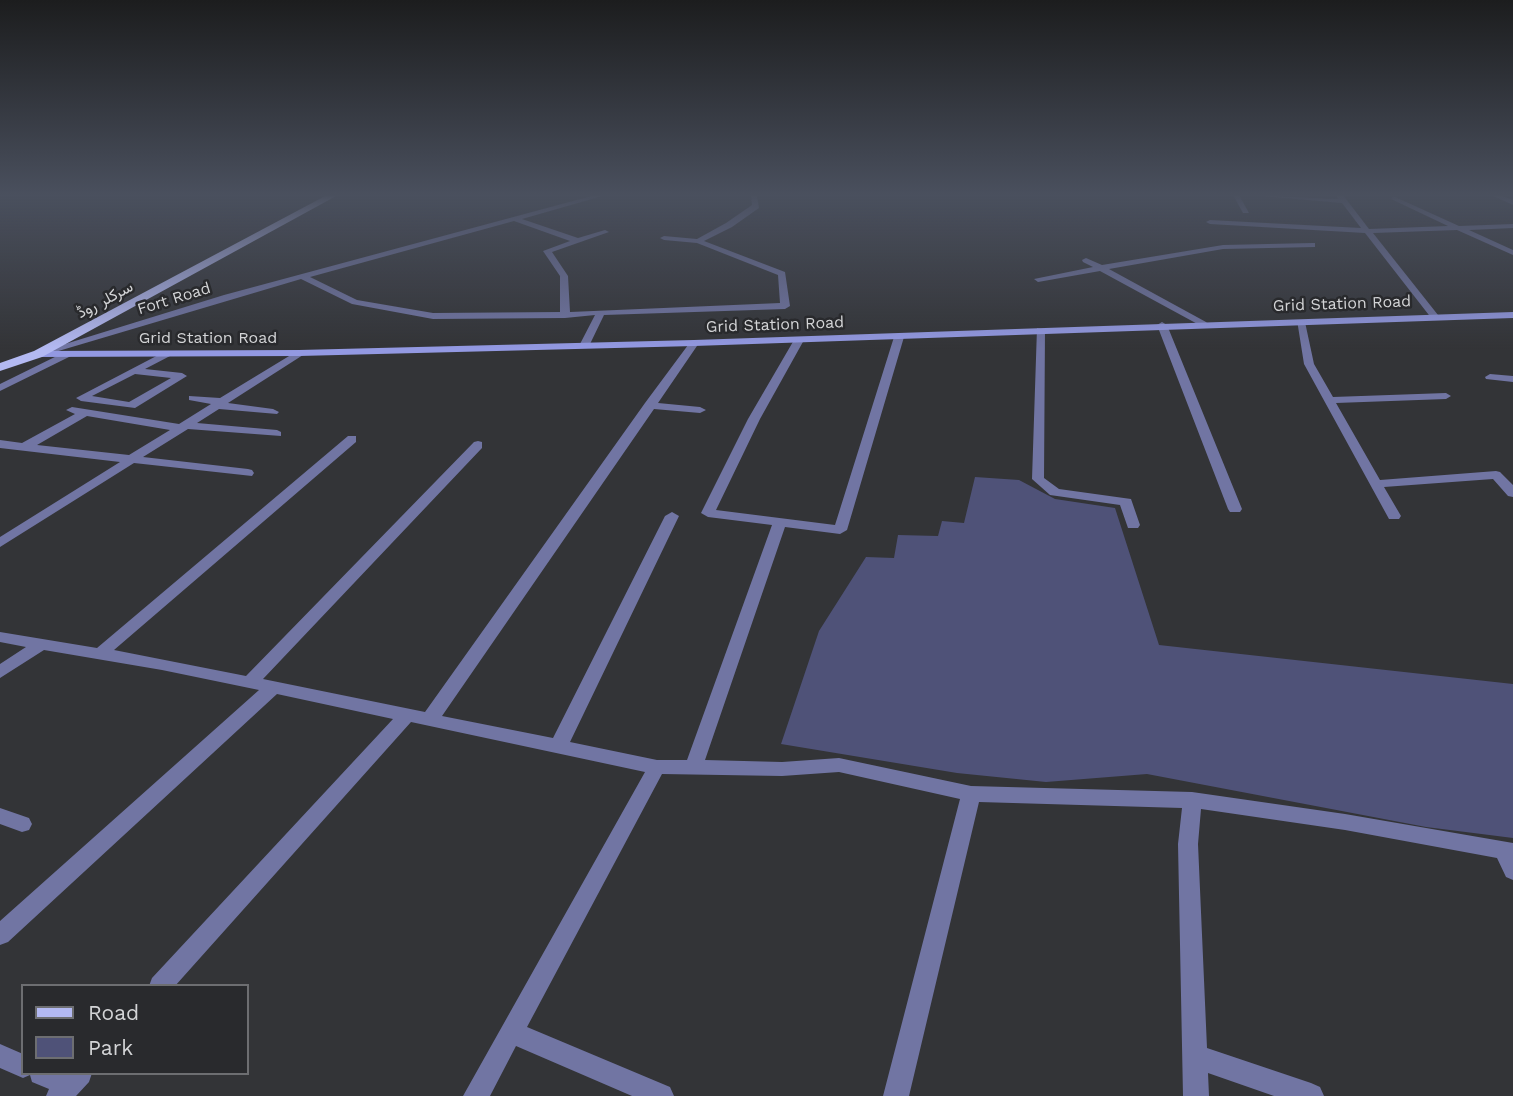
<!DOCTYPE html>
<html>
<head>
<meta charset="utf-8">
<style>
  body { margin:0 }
  #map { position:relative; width:1513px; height:1096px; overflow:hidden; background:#333437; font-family:"Work Sans",sans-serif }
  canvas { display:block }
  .legend { position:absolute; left:21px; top:984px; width:228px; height:91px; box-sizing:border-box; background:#292a2d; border:2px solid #6d6e71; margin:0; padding:9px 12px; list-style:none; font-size:21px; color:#d3d4d6 }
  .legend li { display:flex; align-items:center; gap:14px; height:35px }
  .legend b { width:35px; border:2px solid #6d6e71 }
</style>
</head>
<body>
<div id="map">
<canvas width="1513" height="1096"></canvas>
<ul class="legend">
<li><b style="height:9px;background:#b3b9f2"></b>Road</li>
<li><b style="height:19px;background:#4f5278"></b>Park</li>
</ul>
</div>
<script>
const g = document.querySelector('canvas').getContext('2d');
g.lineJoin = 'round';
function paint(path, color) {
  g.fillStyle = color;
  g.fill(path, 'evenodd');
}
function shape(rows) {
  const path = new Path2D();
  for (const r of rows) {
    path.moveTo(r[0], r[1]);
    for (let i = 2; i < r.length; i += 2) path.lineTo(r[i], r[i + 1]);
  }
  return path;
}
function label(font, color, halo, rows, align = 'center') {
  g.font = font + ' "Work Sans",Vazirmatn,sans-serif';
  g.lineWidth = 5;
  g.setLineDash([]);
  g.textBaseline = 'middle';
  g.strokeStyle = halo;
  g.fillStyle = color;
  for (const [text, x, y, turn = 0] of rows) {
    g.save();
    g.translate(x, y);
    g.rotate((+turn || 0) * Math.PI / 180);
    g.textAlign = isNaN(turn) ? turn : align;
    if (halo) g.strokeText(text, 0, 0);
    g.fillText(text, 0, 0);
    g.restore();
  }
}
paint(shape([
  [975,477,1019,480,1055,499,1115,508,1159,645,1513,684,1513,838,1426,827,1147,774,1046,782,957,773,781,744,819,631,866,557,894,558,898,535,938,536,942,521,964,523]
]), '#4f5278');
paint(shape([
  [595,195,606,195,522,219,578,238,605,230,609,232,552,252,568,276,570,312,780,303,778,275,697,243,664,240,660,238,664,236,697,239,726,223,752,205,751,195,757,195,759,208,732,227,704,241,785,272,790,306,785,309,604,315,590,344,585,347,580,344,595,315,565,318,433,319,352,304,301,279,45,355,36,353,224,295,595,195],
  [514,221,570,241,543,251,560,276,560,312,433,313,357,300,310,277,514,221],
  [1233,195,1239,195,1249,213,1243,213,1233,195],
  [1249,195,1338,199,1336,195,1343,195,1369,229,1448,226,1391,199,1393,196,1459,226,1513,224,1513,228,1469,230,1513,250,1513,255,1457,230,1373,233,1438,315,1440,317,1435,320,1432,319,1365,233,1210,224,1206,222,1210,220,1361,228,1342,203,1249,195],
  [1491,195,1500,195,1513,200,1513,205,1491,195],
  [1312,243,1315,243,1315,247,1223,249,1109,269,1206,322,1208,324,1203,327,1100,271,1038,282,1034,279,1093,267,1083,262,1082,260,1086,258,1102,265,1223,245,1312,243],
  [1297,320,1305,322,1314,364,1333,397,1446,393,1451,396,1446,399,1336,403,1380,480,1496,471,1500,472,1513,485,1513,497,1508,496,1493,479,1384,487,1401,516,1399,519,1389,519,1304,364,1297,320],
  [1162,322,1167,325,1242,509,1240,512,1230,512,1228,509,1157,325,1162,322],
  [1037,328,1045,330,1044,478,1059,489,1131,499,1140,525,1138,528,1128,528,1120,505,1050,495,1032,479,1037,328],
  [899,334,904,337,847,530,840,534,785,527,705,760,782,762,839,758,971,786,1192,792,1345,814,1513,843,1513,880,1506,877,1497,858,1345,830,1201,809,1198,844,1207,1048,1311,1083,1320,1087,1324,1096,1274,1096,1208,1073,1209,1096,1183,1096,1178,844,1182,808,979,802,909,1096,883,1096,960,799,839,772,782,776,662,774,527,1027,670,1087,674,1096,632,1096,516,1046,490,1096,463,1096,645,772,411,722,175,986,149,986,152,978,393,719,277,694,8,942,0,945,0,921,259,690,162,670,44,650,0,678,0,664,26,647,0,642,0,632,97,648,348,436,356,436,356,442,114,650,246,676,474,442,478,441,482,442,482,448,263,679,425,712,645,403,691,341,694,340,699,343,658,403,700,407,706,410,700,413,654,409,442,716,553,738,665,516,672,512,679,516,570,742,657,760,687,760,772,525,708,517,701,513,748,419,794,340,799,337,804,340,760,419,716,510,835,525,894,337,899,334],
  [299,350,303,351,303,355,228,403,273,409,279,412,277,414,219,409,197,423,277,430,281,432,281,436,188,429,143,457,248,469,252,470,254,473,252,476,134,463,0,547,0,537,120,462,0,448,0,440,22,443,75,414,66,410,72,407,179,424,211,404,189,400,189,396,220,398,299,350],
  [87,416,170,430,129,455,37,445,87,416],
  [67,351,71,352,71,356,0,391,0,384,67,351],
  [166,351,170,352,170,356,145,369,182,373,187,376,135,408,81,401,76,398,166,351],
  [135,374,171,378,129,402,92,396,135,374],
  [1490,374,1513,376,1513,382,1486,379,1485,377,1490,374],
  [0,808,29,818,32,824,29,830,22,832,0,824,0,808],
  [0,1044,23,1054,23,1073,92,1073,89,1082,76,1096,46,1096,49,1089,32,1082,30,1075,23,1078,0,1068,0,1044]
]), '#7175a3');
paint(shape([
  [1513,312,1513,318,694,346,299,356,38,357,33,354,38,351,299,350,694,340,1513,312]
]), '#9399e2');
paint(shape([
  [327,195,338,195,42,357,0,371,0,363,34,351,327,195]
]), '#b3b9f2');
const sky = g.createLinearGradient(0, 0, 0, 349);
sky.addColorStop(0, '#1c1d1e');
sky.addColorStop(0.56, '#4a505e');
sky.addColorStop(1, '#4a505e00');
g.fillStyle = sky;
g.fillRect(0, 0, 1513, 349);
label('16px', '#d3d4d6', '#292a2d', [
  ["Fort Road",174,299,-17],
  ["سرکلر روڈ",105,300,-28],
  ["Grid Station Road",1342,304,-2],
  ["Grid Station Road",775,325,-2],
  ["Grid Station Road",208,338]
]);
</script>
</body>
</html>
